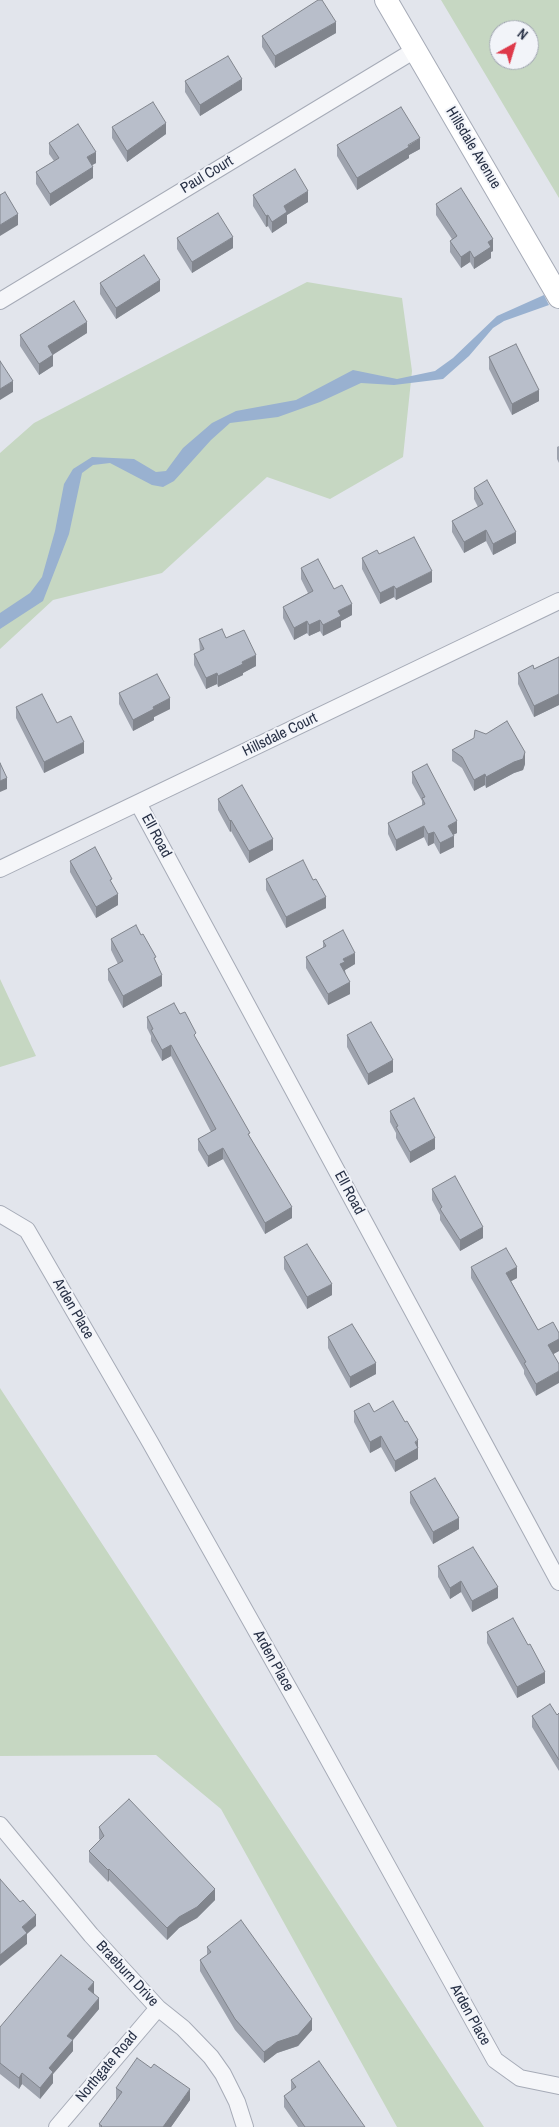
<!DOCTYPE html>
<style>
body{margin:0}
#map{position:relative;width:559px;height:2127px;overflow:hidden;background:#e2e5ec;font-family:"Archivo Narrow",sans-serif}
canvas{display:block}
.north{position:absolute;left:489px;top:20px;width:50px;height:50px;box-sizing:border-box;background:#f2f4f9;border:1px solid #a1a6b1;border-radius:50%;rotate:39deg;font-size:14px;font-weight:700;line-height:20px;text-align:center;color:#283146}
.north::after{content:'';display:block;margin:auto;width:18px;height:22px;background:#de394a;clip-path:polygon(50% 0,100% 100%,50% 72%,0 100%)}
</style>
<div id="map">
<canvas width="559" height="2127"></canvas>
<div class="north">N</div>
</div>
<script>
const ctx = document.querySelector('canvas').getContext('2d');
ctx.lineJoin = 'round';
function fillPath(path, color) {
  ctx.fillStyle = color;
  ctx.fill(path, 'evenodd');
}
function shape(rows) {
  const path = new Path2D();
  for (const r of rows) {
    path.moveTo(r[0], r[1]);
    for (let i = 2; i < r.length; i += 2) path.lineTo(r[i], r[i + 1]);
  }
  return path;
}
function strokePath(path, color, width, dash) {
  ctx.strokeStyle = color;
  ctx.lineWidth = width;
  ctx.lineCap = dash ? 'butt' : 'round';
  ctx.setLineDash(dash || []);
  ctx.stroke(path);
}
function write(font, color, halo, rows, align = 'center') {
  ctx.font = font + ' "Archivo Narrow",sans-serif';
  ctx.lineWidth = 4;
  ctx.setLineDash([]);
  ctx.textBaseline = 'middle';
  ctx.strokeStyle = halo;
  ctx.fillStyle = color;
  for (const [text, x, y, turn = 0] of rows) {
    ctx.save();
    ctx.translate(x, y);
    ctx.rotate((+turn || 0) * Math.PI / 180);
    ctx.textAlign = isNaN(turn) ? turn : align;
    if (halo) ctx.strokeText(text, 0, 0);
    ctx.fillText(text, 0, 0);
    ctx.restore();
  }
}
fillPath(shape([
 [441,0,559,0,559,198],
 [499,30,529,30,529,60,499,60],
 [307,282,402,298,412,371,403,457,330,499,267,477,162,573,53,600,0,649,0,453,34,423],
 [0,979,36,1056,0,1067],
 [0,1388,484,2127,397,2127,221,1809,156,1755,0,1756]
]), '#c6d7c2');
fillPath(shape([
 [544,295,549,305,504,321,493,328,469,356,443,379,394,385,361,383,320,402,278,417,230,423,211,440,174,481,163,487,152,485,110,463,93,465,82,473,69,534,43,601,0,629,0,613,30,593,42,577,55,531,64,484,73,469,92,457,134,459,156,472,166,471,183,448,212,423,236,411,296,400,353,370,397,379,435,371,453,358,497,316]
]), '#99b1d0');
const street = shape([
 [0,301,415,50],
 [138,803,559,1582],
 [0,869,559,601],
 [0,1214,27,1230,150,1442,306,1719,495,2060,520,2078,559,2086],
 [0,1825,91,1935,158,2008,183,2028,211,2057,223,2074,237,2102,245,2127],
 [57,2127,158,2008]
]);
const secondary = shape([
 [386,0,559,297]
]);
strokePath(street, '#a6abb7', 18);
strokePath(secondary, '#a6abb7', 24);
strokePath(street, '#f5f6f9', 16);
strokePath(secondary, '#fff', 22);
fillPath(shape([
 [336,33,275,68,262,47,262,36],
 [185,81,242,90,200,116,185,92],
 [112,127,166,134,127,162,112,138],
 [49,143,96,163,92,165,93,178,50,206,36,184,36,172,54,161,49,154],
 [337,145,420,149,409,155,409,158,357,190,337,156],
 [253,195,308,202,287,215,287,223,272,233,268,226,266,227,253,206],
 [436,204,493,251,491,252,491,258,474,269,470,262,461,268,450,252,450,241,452,239,436,215],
 [177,238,233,248,192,273,177,249],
 [100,283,160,291,116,319,100,294],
 [87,333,53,354,53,366,39,375,20,346,20,335],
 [489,357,539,401,512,415,489,369],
 [559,446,559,463,557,459,557,447],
 [474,488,516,543,493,555,486,541,464,553,452,532,452,521,478,507,474,499],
 [379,554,432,582,396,600,394,597,380,604,362,569,362,558],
 [301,568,334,589,352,615,341,621,341,627,323,636,320,631,309,636,307,633,294,640,283,618,283,607,308,593,301,579],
 [226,638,256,666,243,673,243,675,218,687,217,684,206,689,194,665,194,654,200,651,199,639],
 [559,657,559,705,534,717,518,684,518,673,534,669],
 [119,693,170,709,154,717,154,720,133,731,119,704],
 [16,707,57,723,84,753,44,773,16,718],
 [452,750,525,764,523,770,514,773,486,788,485,785,474,791,462,768,452,761],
 [412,772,457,833,453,835,454,847,440,854,434,843,428,846,424,837,396,851,388,834,388,823,422,806,422,801,412,783],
 [218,799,273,850,249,863,231,831,230,832,218,810],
 [70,861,112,884,118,905,96,918,70,872],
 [266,879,313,880,326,908,286,928,266,890],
 [111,939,156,963,162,986,123,1008,108,980,108,969,118,964,111,950],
 [323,941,355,964,345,970,350,994,328,1005,306,968,306,957,323,948],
 [180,1014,196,1039,250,1137,292,1218,265,1234,223,1159,208,1167,198,1150,198,1139,211,1132,171,1056,162,1061,151,1041,151,1036,147,1028,147,1017],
 [347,1035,393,1072,368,1085,347,1047],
 [390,1111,435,1149,410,1163,396,1138,396,1133,390,1122],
 [432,1189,483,1238,460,1251,440,1220,440,1215,432,1200],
 [284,1257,332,1295,307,1309,284,1269],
 [471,1267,517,1278,511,1281,538,1330,559,1333,559,1351,553,1354,536,1396,524,1374,524,1370,471,1278],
 [328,1337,376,1374,350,1388,328,1348],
 [354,1411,374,1412,418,1447,418,1459,395,1472,381,1447,370,1453,354,1422],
 [410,1492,459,1529,433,1544,410,1503],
 [438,1566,498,1598,472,1612,461,1592,450,1599,438,1577],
 [487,1632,545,1683,517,1698,487,1643],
 [559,1713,559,1771,532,1727,532,1716,557,1715],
 [99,1827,215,1900,197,1918,179,1928,167,1940,109,1880,108,1882,89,1862,89,1851,100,1840,99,1839],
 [207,1947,312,2030,298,2046,277,2053,264,2063,235,2030,200,1971,200,1960,207,1955],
 [94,1993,99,2009,73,2040,73,2051,53,2074,53,2083,40,2099,22,2084,19,2089,0,2074,0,2027],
 [151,2068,190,2100,171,2127,99,2127,99,2124,117,2100,116,2099,116,2088],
 [291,2080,365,2127,298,2127,284,2107,284,2096,291,2091]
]), '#9ea3ae');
fillPath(shape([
 [336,22,336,33,275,68,275,56],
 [242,79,242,90,200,116,200,105],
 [166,123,166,134,127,162,127,151],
 [420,138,420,149,409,155,409,158,357,190,357,178],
 [96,152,96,163,87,168,87,157],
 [93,167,93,178,50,206,50,194],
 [308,191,308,202,287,215,287,223,272,233,272,222,284,206],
 [18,214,18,225,0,236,0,225],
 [268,215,268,226,266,227,266,216],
 [233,237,233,248,192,273,192,262],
 [493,239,493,251,491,252,491,258,474,269,474,258,488,242],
 [470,251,470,262,461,268,461,257],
 [160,280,160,291,116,319,116,308],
 [87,322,87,333,48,358,48,346],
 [53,355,53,366,39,375,39,364],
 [13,381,13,392,0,400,0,389],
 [539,390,539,401,512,415,512,404],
 [486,530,486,541,464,553,464,542],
 [516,532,516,543,493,555,493,544],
 [432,571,432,582,396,600,396,589],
 [394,586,394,597,380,604,380,593],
 [352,604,352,615,341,621,341,627,323,636,323,625,338,611],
 [320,620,320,631,309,636,309,625],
 [307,621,307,633,294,640,294,628],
 [256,655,256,666,243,673,243,675,218,687,218,676,242,662],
 [217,673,217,684,206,689,206,678],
 [559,694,559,705,534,717,534,706],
 [170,698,170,709,154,717,154,720,133,731,133,720,153,707],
 [84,742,84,753,44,773,44,762],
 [525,752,525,764,523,770,514,773,486,788,486,777],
 [485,774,485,785,474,791,474,780],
 [7,778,7,789,0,792,0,781],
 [231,820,231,831,230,832,230,821],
 [457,821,457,833,448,837,448,826],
 [424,826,424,837,396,851,396,840],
 [434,832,434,843,428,846,428,834],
 [454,836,454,847,440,854,440,843],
 [273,839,273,850,249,863,249,851],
 [118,894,118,905,96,918,96,907],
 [326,897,326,908,286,928,286,917],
 [355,953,355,964,345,970,345,973,340,964,343,959],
 [162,975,162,986,123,1008,123,996],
 [350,982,350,994,328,1005,328,994],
 [171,1045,171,1056,162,1061,162,1050],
 [393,1060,393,1072,368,1085,368,1074],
 [435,1138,435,1149,410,1163,410,1152],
 [223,1148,223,1159,208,1167,208,1156],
 [292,1207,292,1218,265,1234,265,1223],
 [483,1227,483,1238,460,1251,460,1240],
 [517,1267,517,1278,506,1284,506,1273],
 [332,1284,332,1295,307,1309,307,1297],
 [559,1339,559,1351,548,1357,548,1345],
 [376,1363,376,1374,350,1388,350,1377],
 [559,1371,559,1383,536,1396,536,1384],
 [381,1436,381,1447,370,1453,370,1442],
 [418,1440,418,1459,395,1472,395,1461],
 [459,1518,459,1529,433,1544,433,1532],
 [461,1581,461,1592,450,1599,450,1588],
 [498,1587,498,1598,472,1612,472,1601],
 [545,1672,545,1683,517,1698,517,1687],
 [109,1869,109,1880,108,1882,108,1870],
 [215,1889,215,1900,197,1918,179,1928,167,1940,167,1928,179,1917],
 [36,1915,36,1926,27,1934,27,1944,0,1966,0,1955,22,1927],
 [94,1982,94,1993,88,2000,88,1989],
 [99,1998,99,2009,72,2041,73,2040,73,2051,53,2074,53,2083,40,2099,40,2088,49,2068,67,2036],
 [312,2019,312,2030,298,2046,277,2053,264,2063,264,2052,277,2042],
 [22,2073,22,2084,19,2089,19,2078],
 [190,2089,190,2100,171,2127,163,2127]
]), '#81858d');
const building = shape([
 [318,0,322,0,336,22,275,56,262,36,318,0],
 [228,56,242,79,200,105,185,81,228,56],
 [153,102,166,123,127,151,112,127,153,102],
 [401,107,420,138,408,145,409,147,357,178,337,145,401,107],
 [78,124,96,152,87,157,93,167,50,194,36,172,59,158,49,143,78,124],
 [295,169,308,191,284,206,287,212,272,222,268,215,266,216,253,195,295,169],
 [461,188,493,239,488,242,491,247,474,258,470,251,461,257,450,241,457,236,436,204,461,188],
 [5,192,18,214,0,225,0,195,5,192],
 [218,213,233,237,192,262,177,238,218,213],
 [144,255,160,280,116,308,100,283,144,255],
 [74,301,87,322,48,346,53,355,39,364,20,335,74,301],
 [516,344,539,390,512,404,489,357,516,344],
 [0,361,13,381,0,389,0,361],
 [487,480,516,532,493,544,486,530,464,542,452,521,483,504,474,488,487,480],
 [414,537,432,571,396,589,394,586,380,593,362,558,377,550,379,554,414,537],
 [318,559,334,589,342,585,352,604,338,611,341,616,323,625,320,620,309,625,307,621,294,628,283,607,313,591,301,568,318,559],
 [222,629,226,638,244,630,256,655,242,662,243,664,218,676,217,673,206,678,194,654,204,649,199,639,222,629],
 [559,657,559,694,534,706,518,673,533,665,534,669,559,657],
 [157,674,170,698,153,707,154,709,133,720,119,693,157,674],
 [42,694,57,723,71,716,84,742,44,762,16,707,42,694],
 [507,721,525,752,523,759,514,762,486,777,485,774,474,780,462,757,452,750,474,738,475,730,486,734,507,721],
 [0,763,7,778,0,781,0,763],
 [427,764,457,821,448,826,454,836,440,843,434,832,428,834,424,826,396,840,388,823,425,804,422,798,425,797,412,772,427,764],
 [242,785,273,839,249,851,231,820,230,821,218,799,242,785],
 [95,847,112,879,110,880,118,894,96,907,70,861,95,847],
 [303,860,313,880,316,879,326,897,286,917,266,879,303,860],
 [136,925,141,935,143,934,156,957,154,958,162,975,123,996,108,969,123,961,111,939,136,925],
 [343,930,355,953,343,959,345,962,340,964,350,982,328,994,306,957,326,946,323,941,343,930],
 [174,1003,180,1014,185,1012,196,1033,194,1035,250,1133,248,1134,292,1207,265,1223,223,1148,208,1156,198,1139,216,1129,171,1045,162,1050,151,1030,153,1029,147,1017,174,1003],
 [371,1022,393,1060,368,1074,347,1035,371,1022],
 [414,1098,435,1138,410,1152,396,1127,398,1126,390,1111,414,1098],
 [455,1176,483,1227,460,1240,440,1209,442,1207,432,1189,455,1176],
 [307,1244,332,1284,307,1297,284,1257,307,1244],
 [506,1248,517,1267,506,1273,538,1330,553,1322,559,1333,559,1339,548,1345,559,1364,559,1371,536,1384,524,1363,526,1362,471,1267,506,1248],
 [352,1324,376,1363,350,1377,328,1337,352,1324],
 [393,1401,405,1422,407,1421,418,1440,415,1442,418,1448,395,1461,381,1436,370,1442,354,1411,369,1403,374,1412,393,1401],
 [435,1478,459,1518,433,1532,410,1492,435,1478],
 [473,1547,498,1587,472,1601,461,1581,450,1588,438,1566,473,1547],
 [513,1618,528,1645,530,1644,545,1672,517,1687,487,1632,513,1618],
 [550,1704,557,1715,559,1713,559,1760,532,1716,550,1704],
 [129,1799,215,1889,197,1907,179,1917,167,1928,109,1869,108,1870,89,1851,104,1836,99,1827,129,1799],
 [0,1879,20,1902,23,1900,36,1915,22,1927,27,1933,0,1955,0,1879],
 [241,1920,312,2019,298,2035,277,2042,264,2052,235,2019,200,1960,211,1952,207,1947,241,1920],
 [61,1955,94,1982,88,1989,99,1998,67,2036,73,2040,49,2068,53,2072,40,2088,22,2073,19,2078,0,2063,0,2027,61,1955],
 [137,2058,151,2068,154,2064,190,2089,163,2127,101,2127,102,2126,99,2124,122,2092,116,2088,137,2058],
 [319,2061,365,2127,305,2127,284,2096,296,2087,291,2080,319,2061]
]);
fillPath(building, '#b8beca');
strokePath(building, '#81858d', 1);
write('15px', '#283146', '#f2f4f9', [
 ["Hillsdale Avenue",473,148,59],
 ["Paul Court",207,175,-31],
 ["Hillsdale Court",280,735,-26],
 ["Ell Road",156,836,62],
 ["Ell Road",349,1193,62],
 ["Arden Place",73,1309,60],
 ["Arden Place",273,1661,61],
 ["Braeburn Drive",127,1974,47],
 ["Arden Place",470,2015,61],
 ["Northgate Road",107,2067,-50]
]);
</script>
